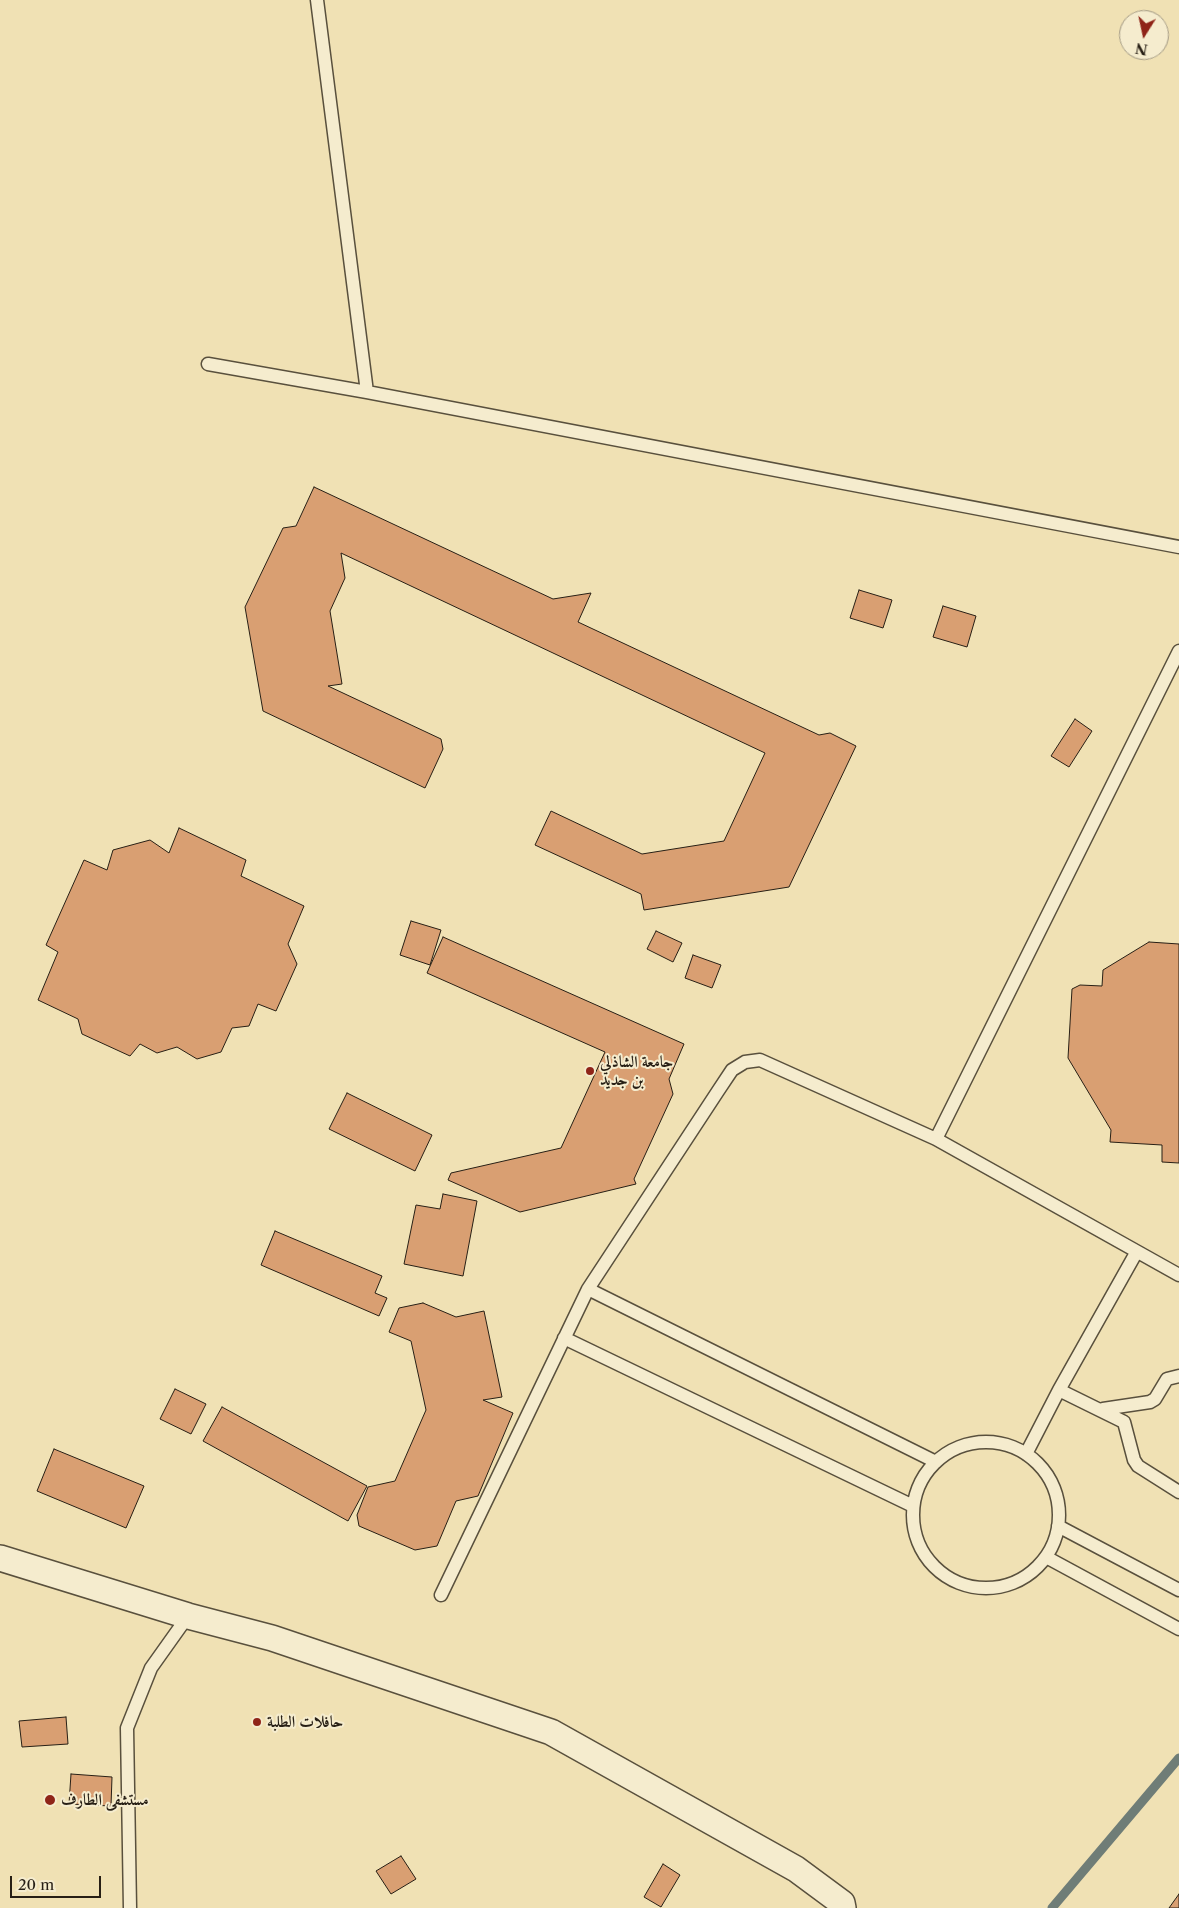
<!DOCTYPE html>
<meta charset="utf-8">
<style>
body{margin:0}
#map{position:relative;width:1179px;height:1908px;overflow:hidden;background:#f0e1b4;font-family:"Libre Caslon Text",serif}
canvas{display:block}
.north{position:absolute;left:1119px;top:10px;width:50px;height:50px;box-sizing:border-box;background:#f5ecce;border:1px solid #a39a84;border-radius:50%;rotate:190deg;font-size:14px;font-weight:700;line-height:20px;text-align:center;color:#271f15}
.north::after{content:'';display:block;margin:auto;width:18px;height:22px;background:#8f2418;clip-path:polygon(50% 0,100% 100%,50% 72%,0 100%)}
.scale{position:absolute;left:10px;top:1876px;width:91px;height:22px;box-sizing:border-box;border:2px solid #271f15;border-top:0;padding-left:6px;font-size:15px;line-height:18px;white-space:nowrap;color:#271f15;-webkit-text-stroke:4px #f5ecce;paint-order:stroke}
</style>
<div id="map">
<canvas width="1179" height="1908"></canvas>
<div class="north">N</div>
<div class="scale">20 m</div>
</div>
<script>
const ctx = document.querySelector('canvas').getContext('2d');
ctx.lineJoin = 'round';
function shape(rows) {
  const path = new Path2D();
  for (const r of rows) {
    if (r.length === 3) {
      path.moveTo(r[0] + r[2], r[1]);
      path.arc(r[0], r[1], r[2], 0, 2 * Math.PI);
      continue;
    }
    path.moveTo(r[0], r[1]);
    for (let i = 2; i < r.length; i += 2) path.lineTo(r[i], r[i + 1]);
  }
  return path;
}
function strokePath(path, color, width, dash) {
  ctx.strokeStyle = color;
  ctx.lineWidth = width;
  ctx.lineCap = dash ? 'butt' : 'round';
  ctx.setLineDash(dash || []);
  ctx.stroke(path);
}
function fillPath(path, color) {
  ctx.fillStyle = color;
  ctx.fill(path, 'evenodd');
}
function write(font, color, halo, rows, align = 'center') {
  ctx.font = font + ' "Libre Caslon Text",Amiri,serif';
  ctx.lineWidth = 4;
  ctx.setLineDash([]);
  ctx.textBaseline = 'middle';
  ctx.strokeStyle = halo;
  ctx.fillStyle = color;
  for (const [text, x, y, turn = 0] of rows) {
    ctx.save();
    ctx.translate(x, y);
    ctx.rotate((+turn || 0) * Math.PI / 180);
    ctx.textAlign = isNaN(turn) ? turn : align;
    if (halo) ctx.strokeText(text, 0, 0);
    ctx.fillText(text, 0, 0);
    ctx.restore();
  }
}
strokePath(shape([
 [1052,1908,1179,1758]
]), '#6f7d77', 9);
const building = shape([
 [314,487,553,599,591,593,578,622,819,735,830,733,856,746,789,887,644,910,641,894,535,845,551,811,642,854,724,841,765,753,341,553,345,578,330,611,342,684,328,686,441,739,443,749,425,788,263,711,245,607,283,528,296,526,314,487],
 [859,590,892,600,883,628,850,618,859,590],
 [943,606,976,616,967,647,933,637,943,606],
 [1075,719,1092,731,1069,767,1051,756,1075,719],
 [179,828,246,860,241,876,304,906,288,944,297,964,276,1011,258,1004,249,1026,232,1028,221,1052,197,1059,177,1047,157,1053,140,1044,130,1056,82,1034,78,1019,38,1000,58,952,46,945,84,860,107,870,113,850,150,840,169,853,179,828],
 [411,921,441,930,430,965,400,955,411,921],
 [656,931,682,943,673,962,647,949,656,931],
 [443,937,684,1044,669,1079,673,1094,634,1179,636,1184,520,1212,448,1180,451,1173,561,1148,605,1052,427,973,443,937],
 [1149,942,1179,944,1179,1163,1162,1162,1162,1145,1110,1142,1111,1130,1068,1058,1072,989,1080,985,1102,986,1103,970,1149,942],
 [693,955,721,965,712,988,685,978,693,955],
 [347,1093,432,1135,415,1171,329,1129,347,1093],
 [443,1194,477,1201,463,1276,404,1264,416,1205,440,1209,443,1194],
 [275,1231,382,1276,375,1293,387,1298,379,1316,261,1265,275,1231],
 [423,1303,456,1317,484,1311,502,1397,483,1400,513,1413,478,1496,456,1501,437,1546,415,1550,359,1526,357,1515,368,1487,395,1481,426,1410,411,1341,389,1332,399,1308,423,1303],
 [175,1389,206,1404,191,1434,160,1419,175,1389],
 [222,1407,367,1486,348,1521,203,1441,222,1407],
 [54,1449,144,1486,126,1528,37,1491,54,1449],
 [66,1717,68,1744,22,1747,19,1721,66,1717],
 [71,1774,112,1777,111,1806,69,1804,71,1774],
 [401,1856,416,1879,391,1894,376,1871,401,1856],
 [663,1864,680,1875,661,1907,644,1897,663,1864],
 [1179,1894,1179,1908,1169,1908,1179,1894]
]);
fillPath(building, '#d99f72');
strokePath(building, '#271f15', 1);
const lane = shape([
 [317,0,367,392],
 [208,364,367,392,1179,547],
 [936,1139,1179,651],
 [588,1289,936,1462],
 [564,1338,913,1506],
 [1059,1390,1124,1422,1134,1460,1138,1466,1179,1492],
 [1103,1409,1150,1402,1155,1399,1167,1379,1179,1376],
 [986,1515,73],
 [1026,1454,1059,1390,1136,1253],
 [1058,1526,1179,1590],
 [1046,1557,1179,1629],
 [441,1595,588,1289,718,1091,732,1070,745,1062,760,1060,936,1139,1179,1275],
 [130,1908,127,1728,151,1668,188,1616]
]);
const street = shape([
 [0,1558,188,1616,272,1638,551,1732,796,1869,842,1903,843,1908]
]);
strokePath(lane, '#59503d', 15);
strokePath(street, '#59503d', 28);
strokePath(lane, '#f5ecce', 12);
strokePath(street, '#f5ecce', 25);
for (const [x, y, r, color] of [
 [590,1071,5,"#8f2418"],
 [257,1722,5,"#8f2418"],
 [50,1800,6,"#8f2418"]
]) {
  const dot = new Path2D();
  dot.arc(x, y, r, 0, 2 * Math.PI);
  ctx.fillStyle = color;
  ctx.fill(dot);
  strokePath(dot, '#f5ecce', 2);
}
write('bold 16px', '#271f15', '#f5ecce', [
 ["جامعة الشاذلي",600,1062],
 ["بن جديد",600,1080],
 ["حافلات الطلبة",267,1722],
 ["مستشفى الطارف",61,1800]
], 'left');
</script>
